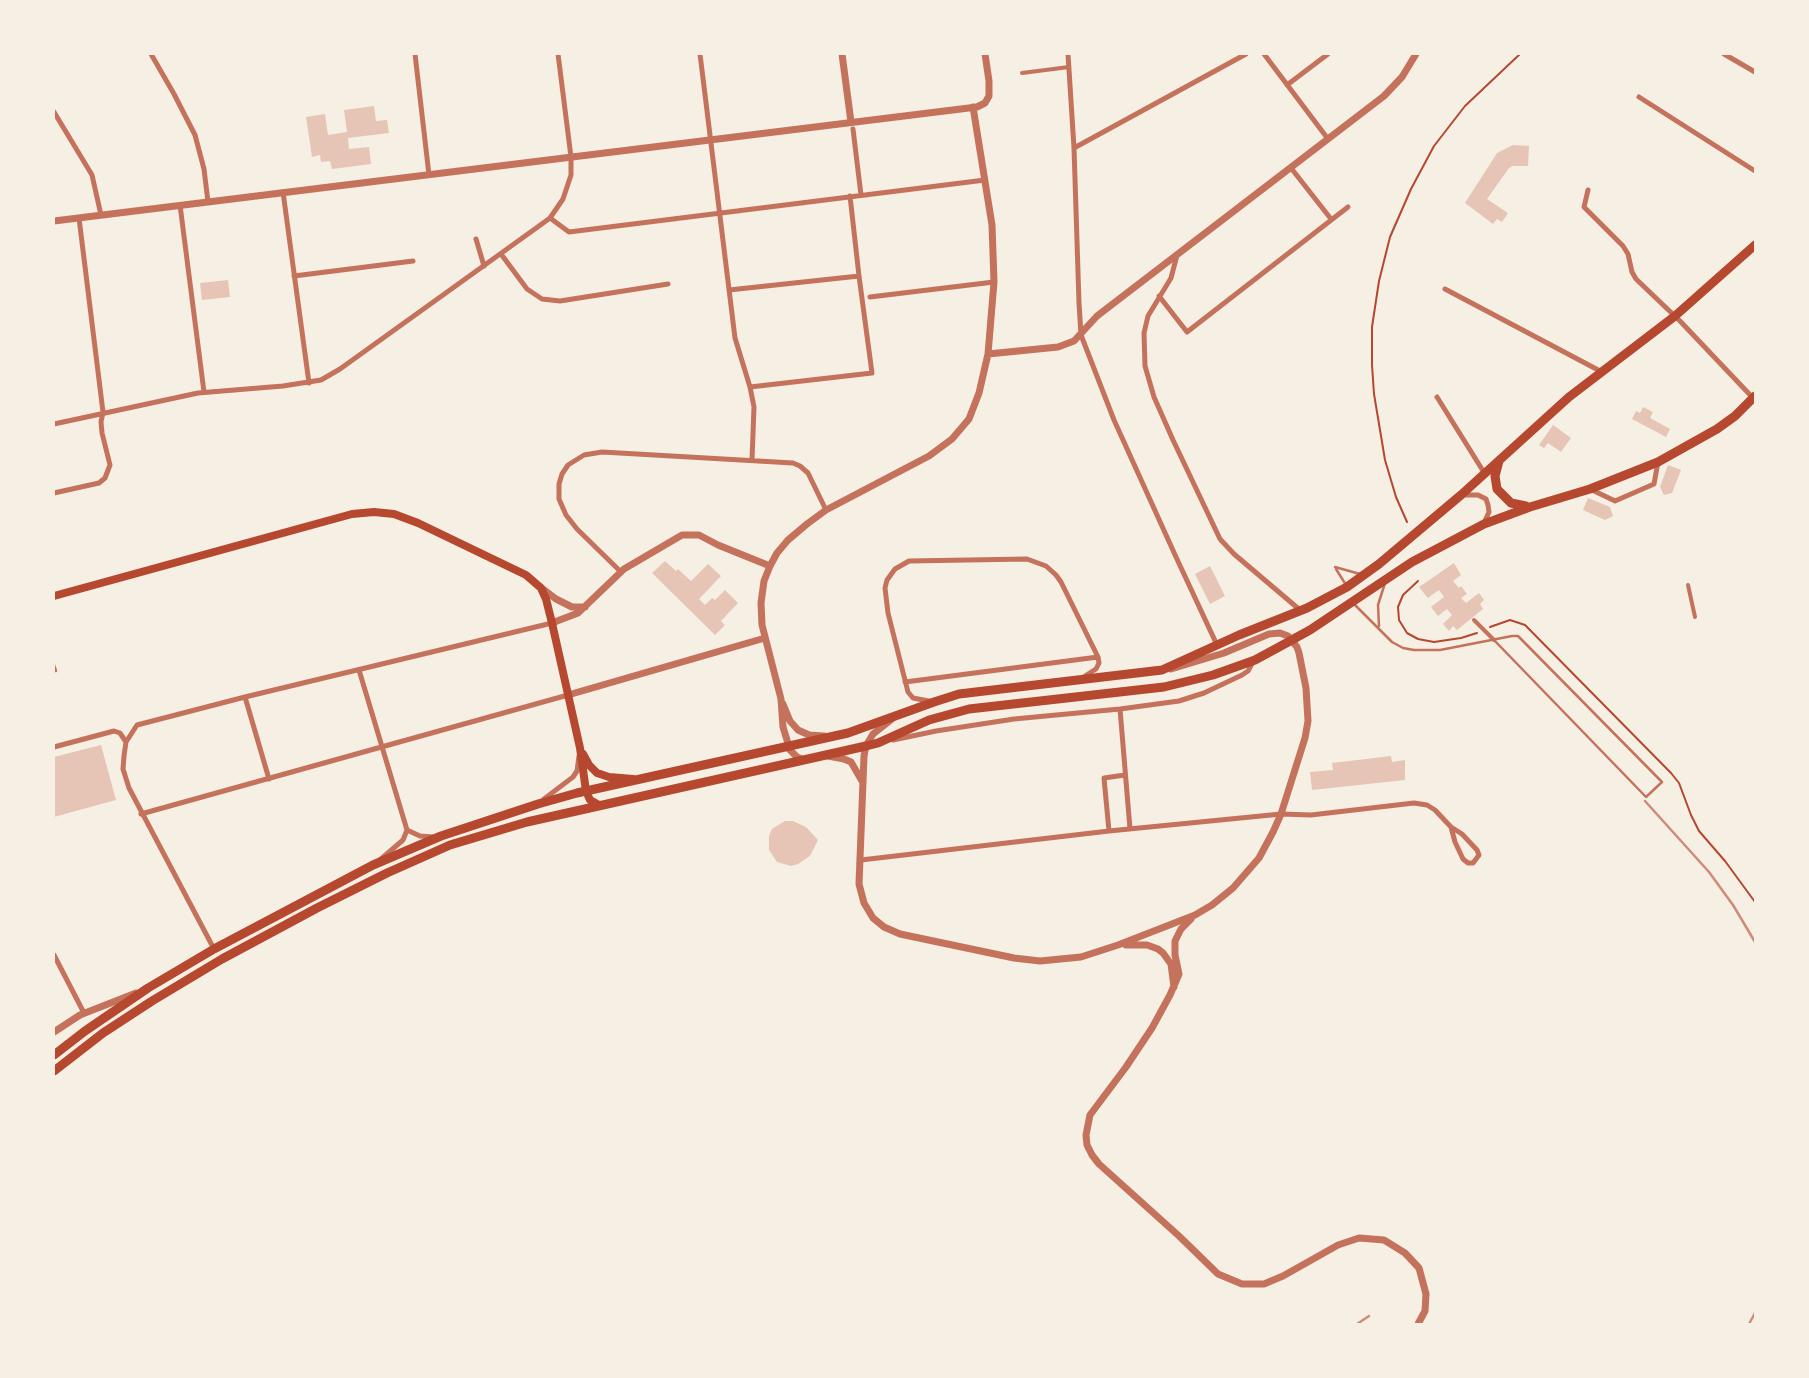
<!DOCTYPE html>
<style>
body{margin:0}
#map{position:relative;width:1809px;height:1378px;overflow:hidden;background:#f6efe4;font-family:Jost,sans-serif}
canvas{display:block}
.frame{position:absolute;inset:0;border:55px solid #f6efe4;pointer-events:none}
</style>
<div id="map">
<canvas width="1809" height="1378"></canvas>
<div class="frame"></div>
</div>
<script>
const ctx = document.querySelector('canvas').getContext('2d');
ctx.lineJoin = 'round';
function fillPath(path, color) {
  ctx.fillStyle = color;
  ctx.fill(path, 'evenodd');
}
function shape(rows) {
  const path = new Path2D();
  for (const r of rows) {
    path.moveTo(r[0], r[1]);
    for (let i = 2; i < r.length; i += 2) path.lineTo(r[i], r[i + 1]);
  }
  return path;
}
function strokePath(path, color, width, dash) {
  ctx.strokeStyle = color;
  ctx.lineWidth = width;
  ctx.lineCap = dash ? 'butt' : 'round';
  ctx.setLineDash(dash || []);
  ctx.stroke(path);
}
fillPath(shape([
 [374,106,376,121,387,120,389,133,348,138,349,149,369,147,371,164,332,169,330,161,321,162,320,155,312,157,306,117,325,114,328,135,347,132,344,110],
 [1513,145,1529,146,1528,166,1513,166,1509,168,1487,199,1508,213,1502,222,1497,219,1493,224,1465,203,1497,153],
 [228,280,230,297,202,300,200,283],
 [1643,407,1653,412,1650,418,1670,429,1666,437,1632,419,1636,411,1640,413],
 [1553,425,1571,438,1561,452,1548,443,1544,448,1539,445],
 [1668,465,1681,470,1672,493,1664,495,1660,487],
 [1588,498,1610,507,1613,516,1605,520,1583,510],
 [665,561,676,571,678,569,691,581,708,564,721,576,699,599,705,605,712,598,715,600,725,590,738,603,721,621,725,625,715,635,652,573],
 [1454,563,1461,575,1453,581,1459,588,1461,586,1467,594,1461,598,1466,603,1479,593,1484,600,1480,604,1483,609,1457,630,1453,626,1449,631,1443,624,1452,615,1447,609,1438,616,1431,607,1444,597,1439,590,1428,598,1419,587],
 [1210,566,1225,596,1210,604,1195,574],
 [101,745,116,800,54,817,54,757],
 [1391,756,1392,762,1405,760,1405,780,1312,790,1310,772,1333,770,1332,763],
 [785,821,793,821,806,827,818,840,810,856,798,864,791,866,777,862,769,850,769,836,772,829]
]), '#e6c5b7');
strokePath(shape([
 [1407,522,1396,497,1385,460,1374,394,1372,365,1372,327,1379,281,1390,237,1411,189,1434,146,1465,106,1520,54],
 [1418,581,1403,595,1398,607,1399,620,1407,633,1418,639,1434,642,1461,638,1477,633],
 [1490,627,1510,620,1525,625,1671,773,1679,783,1691,815,1699,831,1725,861,1755,902]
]), '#b5482f', 2);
strokePath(shape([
 [1335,567,1360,574],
 [1336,569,1346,585],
 [1354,604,1392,642,1403,648,1414,650,1440,650,1512,636,1518,636,1662,782,1646,797,1494,640],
 [1379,626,1378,605,1385,583],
 [54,665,56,671]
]), '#c5725c', 2.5);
strokePath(shape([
 [1022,73,1069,67],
 [1688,585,1695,617],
 [1474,620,1494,640]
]), '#c5725c', 4);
strokePath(shape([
 [151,54,174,94,195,135,204,169,208,202],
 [415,54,429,175],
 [700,54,735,338,750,387,754,407,752,460],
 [1068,54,1074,148,1079,303,1081,335,1114,420,1176,557,1217,645],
 [1264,54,1328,139],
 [1724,54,1755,72],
 [1287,85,1328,54],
 [1639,97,1755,171],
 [54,112,92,175,101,215],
 [853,129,861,195],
 [1074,148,1246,54],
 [1291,168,1331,219],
 [1588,190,1584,207,1623,246,1628,254,1632,272,1636,279,1680,321,1753,398],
 [283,192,309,383],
 [180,205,204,392],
 [550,218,569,232,985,180],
 [476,239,484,266],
 [501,254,527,289,542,299,560,301,668,284],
 [1177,255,1171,278,1148,316,1144,333,1145,366,1154,397,1173,440,1220,539,1234,554,1300,610],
 [294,276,413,261],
 [1445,289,1602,372],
 [729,290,859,276],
 [1159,296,1187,332,1348,207],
 [870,297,994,282],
 [750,387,872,373,859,276,850,196],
 [1437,397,1485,474],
 [54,424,198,393,283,386,321,380,340,369,539,226,550,218,563,199,571,175,571,157,558,54],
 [1590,489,1615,501,1654,484,1658,462],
 [54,493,99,483,105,478,110,465,102,433,101,422,103,412,79,218],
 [1464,495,1478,495,1486,499,1488,505,1489,512,1484,523],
 [621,572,577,529,566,515,559,499,559,484,562,474,568,465,584,455,602,452,793,463,800,466,808,473,826,510],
 [359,670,407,830,403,840,381,859],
 [905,682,1098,657],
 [245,697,269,779],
 [934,702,913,698,908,692,888,613,885,588,887,580,895,569,909,561,1027,559,1046,566,1056,575,1061,582,1098,657,1099,663,1096,669,1085,676],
 [1120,709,1130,829],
 [893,740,936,731,1014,719,1120,709,1179,701,1204,693,1242,675,1248,671,1254,660],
 [54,747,114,731,120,733,126,742],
 [544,799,573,777,577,771,579,756],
 [141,814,568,695],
 [407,830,420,836,433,837],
 [1109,831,1104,778,1125,775],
 [861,860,1109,831,1281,814,1311,815,1414,803,1427,805,1435,810,1451,827,1462,834,1477,850,1479,855,1473,863,1468,863,1463,859,1455,842,1451,827],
 [214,949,129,788,123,769,124,756,126,742,137,725,245,697,552,623],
 [54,955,84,1013]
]), '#c5725c', 5);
strokePath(shape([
 [842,54,851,122],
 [54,221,977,107,985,103,989,96,989,81,985,54],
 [988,354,1058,347,1074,341,1097,316,1384,96,1402,77,1416,54],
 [539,586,556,599,572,607,585,607],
 [552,623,578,613,624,569,682,535,699,535,718,545,770,566],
 [568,695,765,638],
 [783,704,790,721,798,730,809,735,824,736],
 [892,719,873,734,866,746,864,756,859,884,864,903,873,918,884,927,900,934,1014,958,1040,961,1081,957,1118,945,1195,915,1212,905,1233,888,1259,858,1273,832,1281,814,1305,738,1308,721,1306,688,1299,653,1297,647,1288,636,1280,633,1269,634,1224,653,1171,669],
 [828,756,844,759,851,762,862,781],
 [804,760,797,757,790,750,783,727,781,699,762,625,761,603,764,581,770,566,777,553,788,540,807,524,826,510,929,456,952,439,969,419,979,393,988,354,994,282,992,225,973,107],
 [1191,919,1181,929,1175,941,1175,955,1179,974,1170,995,1152,1028,1126,1067,1090,1115,1086,1135,1087,1145,1092,1155,1099,1164,1179,1236,1218,1274,1242,1284,1264,1284,1283,1276,1338,1245,1359,1238,1384,1240,1405,1253,1419,1268,1426,1294,1425,1311,1418,1324],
 [1126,945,1147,945,1158,949,1163,953,1171,964,1174,987],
 [54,1032,80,1015,136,993]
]), '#c5725c', 7);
strokePath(shape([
 [54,596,352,514,374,512,394,514,418,523,526,575,541,588,546,599,552,623,580,748,586,791,590,800,599,805],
 [583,754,589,765,597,773,609,777,633,779]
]), '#b5482f', 8);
strokePath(shape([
 [1499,461,1495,476,1497,489,1511,503,1526,506],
 [54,1055,85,1031,148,988,214,949,373,865,441,836,538,804,577,793,848,733,934,702,959,694,1162,670,1239,635,1307,608,1347,587,1379,564,1461,495,1569,397,1675,316,1755,245],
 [54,1071,103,1033,152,1001,222,959,317,908,387,873,450,845,527,822,866,746,878,743,929,720,969,709,1164,687,1213,675,1255,660,1279,647,1310,630,1412,562,1484,524,1530,507,1590,489,1658,462,1717,429,1735,416,1755,396]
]), '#b5482f', 9);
strokePath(shape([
 [1645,801,1709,872,1733,905,1755,942],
 [1357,1324,1369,1316],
 [1749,1324,1755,1313]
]), '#cf8b77', 2.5);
</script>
